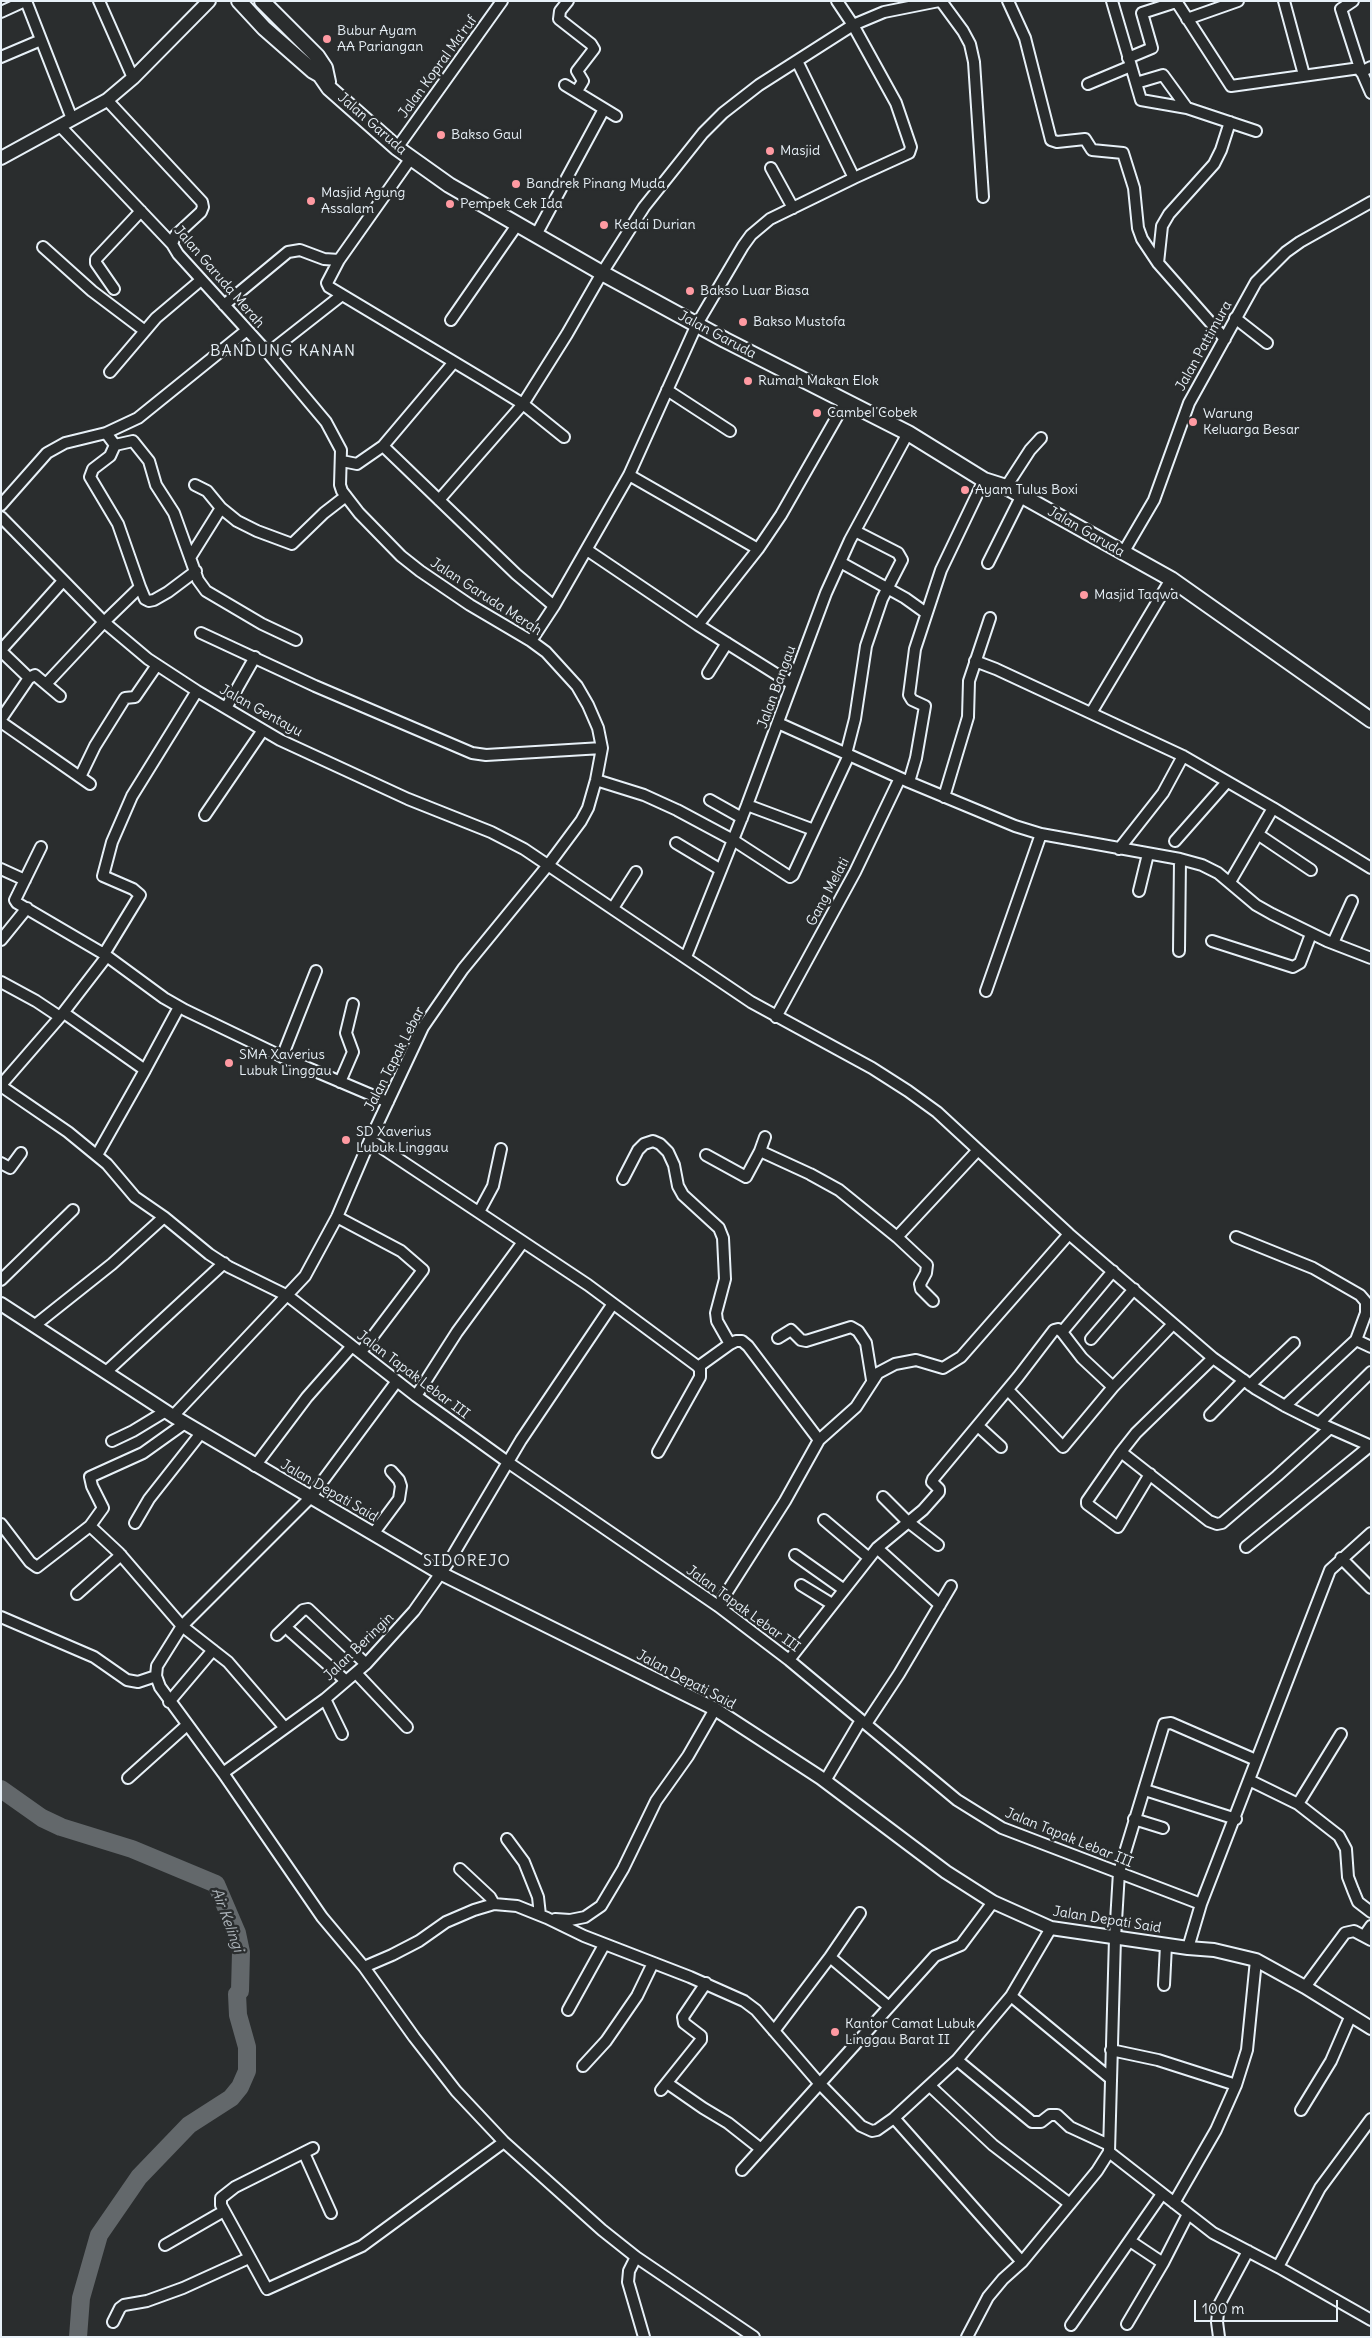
<!DOCTYPE html>
<style>
body{margin:0}
#map{position:relative;width:1372px;height:2338px;overflow:hidden;background:#2a2d2e;font-family:Delius,sans-serif}
canvas{display:block}
.frame{position:absolute;inset:0;border:2px solid #e8f1f8;pointer-events:none}
.scale{position:absolute;left:1194px;top:2300px;width:144px;height:22px;box-sizing:border-box;border:2px solid #e8f1f8;border-top:0;padding-left:6px;font-size:15px;line-height:18px;white-space:nowrap;color:#e8f1f8;-webkit-text-stroke:4px #2a2d2e;paint-order:stroke}
</style>
<div id="map">
<canvas width="1372" height="2338"></canvas>
<div class="frame"></div>
<div class="scale">100 m</div>
</div>
<script>
const ctx = document.querySelector('canvas').getContext('2d');
ctx.lineJoin = 'round';
function shape(rows) {
  const path = new Path2D();
  for (const r of rows) {
    path.moveTo(r[0], r[1]);
    for (let i = 2; i < r.length; i += 2) path.lineTo(r[i], r[i + 1]);
  }
  return path;
}
function strokePath(path, color, width, dash) {
  ctx.strokeStyle = color;
  ctx.lineWidth = width;
  ctx.lineCap = dash ? 'butt' : 'round';
  ctx.setLineDash(dash || []);
  ctx.stroke(path);
}
function write(font, color, halo, rows, align = 'center') {
  ctx.font = font + ' Delius,sans-serif';
  ctx.lineWidth = 5;
  ctx.setLineDash([]);
  ctx.textBaseline = 'middle';
  ctx.strokeStyle = halo;
  ctx.fillStyle = color;
  for (const [text, x, y, turn = 0] of rows) {
    ctx.save();
    ctx.translate(x, y);
    ctx.rotate((+turn || 0) * Math.PI / 180);
    ctx.textAlign = isNaN(turn) ? turn : align;
    if (halo) ctx.strokeText(text, 0, 0);
    ctx.fillText(text, 0, 0);
    ctx.restore();
  }
}
strokePath(shape([
 [1,1789,42,1818,61,1827,132,1849,216,1884,237,1933,241,1952,240,1991,237,1994,238,2015,247,2047,247,2071,240,2087,231,2098,189,2125,139,2177,99,2235,81,2298,78,2337]
]), '#63686b', 18);
const minor = shape([
 [26,1,72,119],
 [99,1,133,78],
 [568,1,560,11,559,19,591,44,594,49,577,71,583,81,577,91],
 [837,1,853,25,896,103,911,147,909,153,854,178],
 [941,1,963,31,970,44,974,62,983,197],
 [1008,1,1025,38,1051,140,1057,142,1085,139,1092,150,1123,153,1134,188,1138,228,1142,239,1158,263,1225,339],
 [1112,1,1141,100,1187,108],
 [1176,1,1231,86,1360,68],
 [1284,1,1304,75],
 [1353,1,1341,9,1360,68,1371,93],
 [1,12,25,1],
 [1187,19,1238,1],
 [1,57,41,40],
 [1128,58,1152,48,1142,13,1176,2],
 [1361,72,1371,67],
 [1136,83,1163,75,1187,108,1256,131],
 [1088,84,1131,66],
 [565,85,616,116],
 [107,100,202,202,203,207,201,212,175,236,172,244],
 [60,126,172,244,178,254,268,353,326,422,341,450,340,485,342,491,359,513,401,556,420,571,470,605,531,641,546,652,577,686,588,705,598,728,602,748,596,780,588,808,581,821,549,864,463,969,423,1027,370,1140,337,1217,305,1276,173,1416],
 [397,148,502,1],
 [771,168,793,208],
 [536,235,604,109],
 [43,247,92,291,145,331],
 [339,260,327,283,329,287,484,380,523,404,564,437],
 [1158,263,1162,226,1169,214,1214,164,1221,150,1230,122],
 [114,289,96,263,96,259,141,211],
 [224,305,288,252,300,250,324,259,339,260,411,158],
 [1235,318,1267,343],
 [451,320,517,225],
 [268,353,342,295],
 [110,372,156,318,201,280],
 [667,390,730,431],
 [106,433,115,445,133,441,149,461,156,485,174,513,198,580,206,591,262,624,296,640],
 [383,446,516,574,554,606],
 [342,461,357,464,383,446,454,362],
 [629,475,758,549],
 [195,485,207,491,221,508,237,521,257,531,292,544,324,513,346,496],
 [1006,487,1030,450,1041,438],
 [439,500,523,404,567,334,602,273,644,207,703,133,723,113,759,85,853,25,884,12,939,1],
 [1,505,47,453,65,443,106,433,138,418,247,330],
 [1,517,104,622,148,659,197,691,280,740,408,799,491,832,524,849,751,1002,872,1068,908,1091,937,1112,1069,1234,1213,1358,1256,1389,1285,1406,1319,1423,1371,1446],
 [587,550,698,625,792,684],
 [1123,553,1154,500,1189,403,1256,282,1286,252,1300,242,1371,202],
 [191,556,221,508],
 [840,562,905,598,926,613],
 [988,563,1022,495],
 [140,587,145,599,149,601,154,600,168,592,196,571],
 [698,625,758,549,781,515,846,401],
 [201,633,315,686,472,753,486,755,602,748],
 [531,641,554,606,629,475,697,324,743,246,751,235,770,219,854,178,797,61],
 [1,650,63,581],
 [1,651,29,678,35,675,60,696],
 [975,661,996,669,1183,756,1273,808,1371,868],
 [708,673,727,643],
 [46,684,104,622,140,587,118,524,90,477,93,469,110,456,115,445],
 [226,708,255,657],
 [1091,713,1171,579],
 [1,719,29,678],
 [1,722,90,784],
 [778,723,909,782,1015,826,1041,834,1180,859,1202,865,1218,873,1256,905,1272,914,1327,941,1371,958],
 [846,754,855,719,866,646,882,599,902,560,898,553,855,531],
 [80,777,95,746,125,698,135,697,157,665],
 [596,780,644,795,677,810,733,840,790,877,793,875,849,755],
 [909,782,916,758,925,706,912,700,909,695,915,649,941,570,984,480],
 [944,797,968,717,969,681,990,618],
 [710,800,742,818],
 [747,805,814,830],
 [205,815,263,730],
 [1259,835,1311,870],
 [1175,841,1227,782],
 [676,843,721,870],
 [41,847,15,900,17,903,104,954,164,998,185,1010,289,1060,388,1102],
 [1119,849,1163,793,1183,756],
 [1,869,25,880],
 [1230,882,1273,808],
 [1139,891,1148,854],
 [613,908,636,872],
 [1,940,27,908],
 [1212,941,1293,967,1300,963,1311,934],
 [1333,943,1352,901],
 [1179,951,1180,859],
 [104,954,140,895,133,889,103,876,112,842,132,796,197,691],
 [686,957,747,805,826,593,850,540,908,433],
 [1,982,36,1001,60,1017],
 [986,991,1041,834],
 [64,1013,145,1070,179,1007],
 [776,1017,855,872,900,778],
 [282,1057,316,971],
 [340,1082,353,1052,346,1033,353,1004],
 [1,1085,60,1017,107,956],
 [1,1086,68,1132,107,1164,135,1197,164,1217,209,1254,229,1267,288,1296,416,1396,509,1463,718,1606,789,1660,957,1800,1002,1828,1201,1904],
 [370,1140,588,1285,700,1368,700,1377,658,1452],
 [760,1151,765,1137],
 [97,1155,145,1070],
 [706,1155,746,1177,760,1151,810,1174,839,1190,897,1237,978,1150],
 [1,1163,10,1168,21,1153],
 [623,1179,638,1150,644,1144,653,1141,660,1144,668,1152,674,1165,678,1186,683,1195,719,1228,723,1238,725,1279,716,1313,717,1321,730,1344],
 [479,1212,493,1186,501,1149],
 [337,1217,401,1251,423,1270,361,1352],
 [897,1237,927,1265,926,1273,920,1284,921,1289,933,1301],
 [1236,1237,1313,1268,1360,1295,1366,1302,1366,1313,1356,1340,1285,1406],
 [1,1280,73,1210],
 [34,1326,112,1264,164,1217],
 [1062,1332,1113,1271],
 [778,1338,791,1330,801,1340,806,1341,851,1327,858,1331,866,1343,872,1380],
 [1091,1339,1134,1289],
 [1356,1340,1371,1347],
 [698,1367,730,1344,736,1341,742,1341,748,1346,819,1440],
 [106,1372,224,1263],
 [397,1381,310,1498,182,1626,157,1666,156,1676,160,1687,223,1773,322,1917,364,1967,414,2037,456,2091,504,2142,602,2230,636,2257,754,2337],
 [1250,1385,1294,1343],
 [1008,1390,1063,1447,1113,1387],
 [416,1396,457,1332,523,1242],
 [1210,1415,1244,1380],
 [1319,1423,1371,1372],
 [978,1426,1001,1447],
 [112,1441,133,1431,166,1411],
 [1121,1452,1209,1521,1217,1524,1222,1523,1277,1476,1330,1428],
 [255,1466,307,1397,352,1346],
 [1150,1474,1118,1527,1087,1504,1087,1501,1121,1452,1136,1433,1213,1358],
 [883,1497,907,1521,938,1545],
 [824,1520,869,1558],
 [135,1523,149,1499,201,1433],
 [1,1524,30,1562,37,1567,90,1526,119,1553,182,1626,228,1662,285,1728],
 [90,1526,103,1508,92,1486,90,1477,143,1453,185,1423],
 [373,1534,399,1499,401,1486,399,1480,391,1471],
 [1246,1547,1370,1446],
 [877,1548,940,1605],
 [795,1555,843,1589],
 [1341,1558,1371,1588],
 [801,1585,832,1604],
 [77,1594,121,1555],
 [718,1606,785,1501,819,1440,856,1407,878,1373,895,1364,916,1360,943,1368,961,1357,1069,1234],
 [1,1617,94,1657,127,1680,138,1682,156,1676],
 [290,1631,346,1681],
 [277,1635,303,1610,308,1609,366,1664],
 [789,1660,877,1548,923,1510,939,1492,939,1489,932,1482,933,1479,1018,1377,1054,1330,1058,1329,1062,1332,1082,1358,1113,1387,1173,1324],
 [356,1673,407,1727],
 [325,1699,342,1734],
 [169,1702,213,1650],
 [866,1724,899,1674,951,1586],
 [223,1773,325,1699,366,1664,414,1611,450,1560,521,1440,612,1305],
 [128,1778,187,1725],
 [1249,1780,1298,1804,1339,1836,1346,1849,1348,1877,1353,1890,1358,1902,1371,1912],
 [825,1781,861,1720],
 [1145,1790,1236,1819],
 [1298,1804,1341,1734],
 [1134,1819,1163,1828],
 [507,1839,524,1862,538,1897,540,1915],
 [460,1869,490,1897,494,1904],
 [555,1919,570,1920,585,1917,601,1906,623,1869,656,1801,688,1756,715,1709],
 [1364,1936,1371,1926],
 [1188,1948,1201,1904,1330,1570,1371,1533],
 [830,1957,889,2007],
 [364,1967,392,1955,419,1941,446,1922,474,1910,494,1904,517,1906,547,1918,584,1936,690,1977,744,2001,756,2010,819,2083,861,2126,872,2131,877,2130,894,2118,957,2060,1011,1996,1051,1928],
 [1164,1985,1166,1945],
 [1305,1987,1345,1933,1354,1931,1371,1940],
 [1011,1996,1110,2078],
 [568,2010,604,1945],
 [774,2031,830,1957,860,1913],
 [1111,2050,1158,2060,1236,2085],
 [957,2060,1032,2122,1041,2122,1050,2115,1057,2115,1070,2127,1109,2145],
 [583,2066,606,2041,637,1996,653,1963],
 [667,2083,703,2108,728,2123,761,2149],
 [930,2086,993,2145,1070,2204],
 [661,2090,701,2040,701,2036,684,2023,683,2017,706,1983],
 [1301,2110,1331,2061,1351,2015],
 [894,2118,1022,2262],
 [313,2148,235,2187,221,2198,221,2205,267,2289,362,2246,504,2142],
 [1109,2152,1213,2233,1278,2267,1371,2320],
 [304,2153,331,2213],
 [742,2170,935,1956,961,1945,993,1902],
 [1174,2203,1216,2130,1236,2085,1247,2050,1256,1960],
 [1130,2241,1163,2263],
 [165,2245,224,2211],
 [636,2257,629,2271,628,2282,644,2337],
 [1278,2267,1320,2188,1371,2119],
 [113,2322,120,2308,124,2305,147,2301,183,2288,249,2258],
 [1127,2324,1163,2263,1188,2214],
 [1071,2325,1162,2194],
 [967,2337,988,2297,1003,2279,1022,2262,1097,2171,1109,2152,1115,1938,1119,1872,1164,1724,1171,1723,1256,1760],
 [1219,2337,1217,2322,1219,2305,1248,2251]
]);
const major = shape([
 [1,158,107,100,133,78,209,1],
 [1,1304,173,1416,440,1573,715,1709,821,1778,946,1872,993,1902,1051,1928,1188,1948,1214,1950,1256,1960,1305,1987,1371,2028]
]);
const highway = shape([
 [239,1,264,28,313,71,320,75,329,88,397,148,449,185,602,273,725,340,908,433,984,480,1006,487,1171,579,1371,720],
 [262,1,317,56,325,68,328,82]
]);
strokePath(minor, '#e8f1f8', 14);
strokePath(major, '#e8f1f8', 16);
strokePath(highway, '#e8f1f8', 18);
strokePath(minor, '#2a2d2e', 10);
strokePath(major, '#2a2d2e', 12);
strokePath(highway, '#2a2d2e', 14);
for (const [x, y, r, color] of [
 [327,39,5,"#ff9aa2"],
 [441,135,5,"#ff9aa2"],
 [770,151,5,"#ff9aa2"],
 [516,184,5,"#ff9aa2"],
 [311,201,5,"#ff9aa2"],
 [450,204,5,"#ff9aa2"],
 [604,225,5,"#ff9aa2"],
 [690,291,5,"#ff9aa2"],
 [743,322,5,"#ff9aa2"],
 [748,381,5,"#ff9aa2"],
 [817,413,5,"#ff9aa2"],
 [1193,422,5,"#ff9aa2"],
 [965,490,5,"#ff9aa2"],
 [1084,595,5,"#ff9aa2"],
 [229,1063,5,"#ff9aa2"],
 [346,1140,5,"#ff9aa2"],
 [835,2032,5,"#ff9aa2"]
]) {
  const dot = new Path2D();
  dot.arc(x, y, r, 0, 2 * Math.PI);
  ctx.fillStyle = color;
  ctx.fill(dot);
  strokePath(dot, '#2a2d2e', 2);
}
write('14px', '#e8f1f8', '#2a2d2e', [
 ["Bubur Ayam",337,31],
 ["AA Pariangan",337,47],
 ["Bakso Gaul",451,135],
 ["Masjid",780,151],
 ["Bandrek Pinang Muda",526,184],
 ["Masjid Agung",321,193],
 ["Assalam",321,209],
 ["Pempek Cek Ida",460,204],
 ["Kedai Durian",614,225],
 ["Bakso Luar Biasa",700,291],
 ["Bakso Mustofa",753,322],
 ["Rumah Makan Elok",758,381],
 ["Cambel Cobek",827,413],
 ["Warung",1203,414],
 ["Keluarga Besar",1203,430],
 ["Ayam Tulus Boxi",975,490],
 ["Masjid Taqwa",1094,595],
 ["SMA Xaverius",239,1055],
 ["Lubuk Linggau",239,1071],
 ["SD Xaverius",356,1132],
 ["Lubuk Linggau",356,1148],
 ["Kantor Camat Lubuk",845,2024],
 ["Linggau Barat II",845,2040]
], 'left');
write('14px', '#e8f1f8', '#2a2d2e', [
 ["Jalan Kopral Ma'ruf",438,67,-54],
 ["Jalan Garuda",372,124,41],
 ["Jalan Garuda Merah",219,277,49],
 ["Jalan Garuda",717,335,28],
 ["Jalan Pattimura",1204,346,-61],
 ["Jalan Garuda",1086,532,30],
 ["Jalan Garuda Merah",486,597,33],
 ["Jalan Bangau",777,687,-70],
 ["Jalan Gentayu",261,711,29],
 ["Gang Melati",828,892,-62],
 ["Jalan Tapak Lebar",395,1059,-63],
 ["Jalan Tapak Lebar III",413,1375,37],
 ["Jalan Depati Said",329,1491,30],
 ["Jalan Tapak Lebar III",743,1609,36],
 ["Jalan Beringin",359,1647,-44],
 ["Jalan Depati Said",686,1680,28],
 ["Jalan Tapak Lebar III",1069,1838,22],
 ["Jalan Depati Said",1107,1920,9]
]);
write('italic 15px', '#acb3b9', '#2a2d2e', [
 ["Air Kelingi",227,1920,70]
]);
ctx.letterSpacing = '1px';
write('16px', '#e8f1f8', '#2a2d2e', [
 ["BANDUNG KANAN",283,351],
 ["SIDOREJO",467,1561]
]);
ctx.letterSpacing = '0px';
</script>
